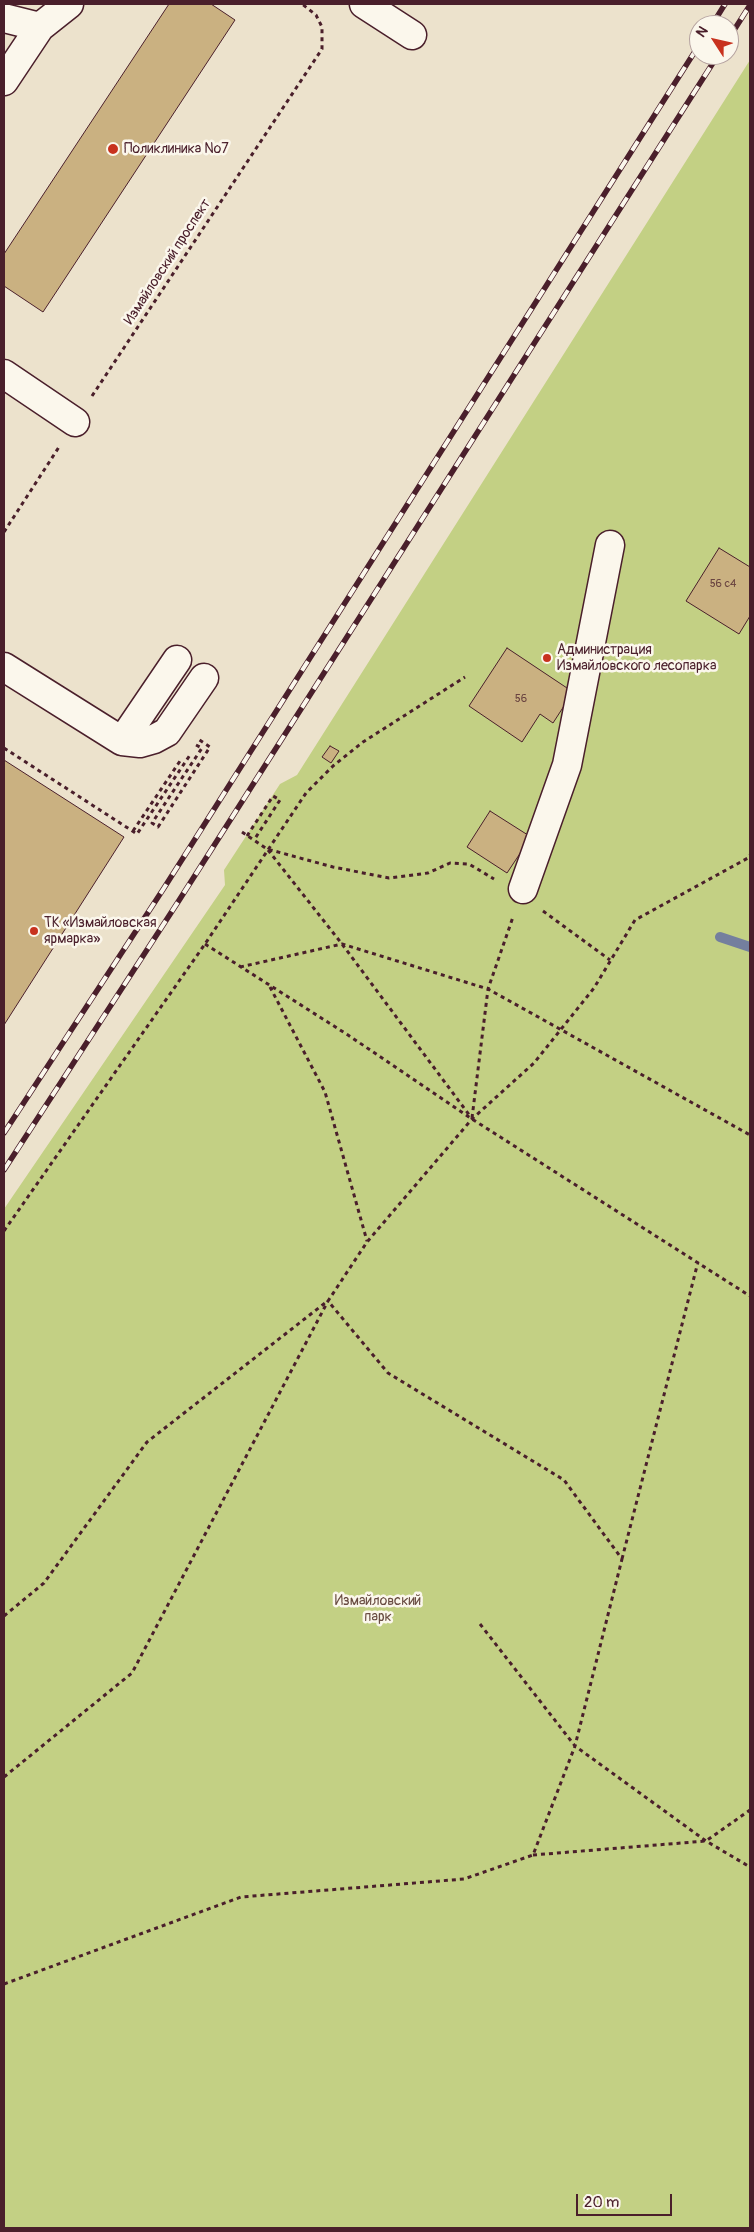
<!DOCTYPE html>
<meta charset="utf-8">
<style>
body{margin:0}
#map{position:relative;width:754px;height:2232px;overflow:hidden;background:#ece2cc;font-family:Pangolin,sans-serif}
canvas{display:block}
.frame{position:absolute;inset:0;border:5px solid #4a1f2b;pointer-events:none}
.north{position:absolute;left:689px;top:15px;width:50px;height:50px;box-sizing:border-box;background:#fbf7ec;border:1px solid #b4a19f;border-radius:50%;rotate:305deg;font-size:14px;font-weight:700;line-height:20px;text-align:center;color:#4a1f2b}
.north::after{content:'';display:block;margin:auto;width:18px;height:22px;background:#c8321e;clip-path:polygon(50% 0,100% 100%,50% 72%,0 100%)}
.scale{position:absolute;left:576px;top:2194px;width:96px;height:22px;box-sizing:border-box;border:2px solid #4a1f2b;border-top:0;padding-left:6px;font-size:15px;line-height:18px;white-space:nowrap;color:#4a1f2b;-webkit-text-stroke:4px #fbf7ec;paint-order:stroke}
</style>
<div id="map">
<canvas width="754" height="2232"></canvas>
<div class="frame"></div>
<div class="north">N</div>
<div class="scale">20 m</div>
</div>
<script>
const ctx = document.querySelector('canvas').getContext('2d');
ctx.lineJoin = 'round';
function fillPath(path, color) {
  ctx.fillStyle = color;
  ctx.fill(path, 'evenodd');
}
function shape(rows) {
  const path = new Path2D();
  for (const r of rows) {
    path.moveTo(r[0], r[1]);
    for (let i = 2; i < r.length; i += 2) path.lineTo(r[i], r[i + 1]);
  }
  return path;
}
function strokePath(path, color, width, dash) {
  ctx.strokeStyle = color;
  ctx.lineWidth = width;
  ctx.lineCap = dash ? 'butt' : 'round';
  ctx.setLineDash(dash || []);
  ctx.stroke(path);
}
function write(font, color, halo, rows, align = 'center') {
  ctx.font = font + ' Pangolin,sans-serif';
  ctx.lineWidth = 5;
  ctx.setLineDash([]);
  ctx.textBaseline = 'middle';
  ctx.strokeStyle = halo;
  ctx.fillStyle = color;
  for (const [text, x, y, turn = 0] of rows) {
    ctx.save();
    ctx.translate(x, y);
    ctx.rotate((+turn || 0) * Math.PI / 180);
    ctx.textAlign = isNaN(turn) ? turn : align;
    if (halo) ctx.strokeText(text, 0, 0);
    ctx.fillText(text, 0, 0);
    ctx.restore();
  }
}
fillPath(shape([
 [750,60,750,2228,4,2228,4,1209,225,885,224,870,280,784,297,775]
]), '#c3d084');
strokePath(shape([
 [720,937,750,947]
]), '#747f9e', 10);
const building = shape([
 [169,4,211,4,235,20,43,312,4,286,4,254,169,4],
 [719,548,750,567,750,616,739,634,686,601,719,548],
 [507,648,573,692,553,723,540,714,522,742,469,706,507,648],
 [330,746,339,751,331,763,322,757,330,746],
 [4,760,124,837,4,1025,4,760],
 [490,811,531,837,507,873,467,847,490,811]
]);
fillPath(building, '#cab181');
strokePath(building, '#4a1f2b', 1);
const minor = shape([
 [364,4,412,35],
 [4,18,40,27],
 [4,81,40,27,69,4],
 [4,374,75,422],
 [4,667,122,741,140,743,154,739,167,732,204,678],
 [122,741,177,660],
 [523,889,567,765,610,545]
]);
strokePath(minor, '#4a1f2b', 31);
strokePath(shape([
 [92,396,322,49,322,27,316,15,302,4],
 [4,532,59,447],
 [196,745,202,748,152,823,158,827,210,747,198,739],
 [4,748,137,834,190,755],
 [133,831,180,761],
 [242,832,267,849,333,867,389,878,428,873,450,863,469,864,494,879],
 [247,836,273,796,280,800,254,840],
 [268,850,342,944,470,1116],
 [543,911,610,960],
 [205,944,348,1035,472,1119,750,1296],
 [240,967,342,944,488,989,750,1135],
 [270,987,325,1092,367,1241],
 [472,1118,488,989,513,917],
 [4,1231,205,944,306,793,333,766,363,742,465,677],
 [622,1559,698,1262],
 [4,1616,44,1583,147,1442,325,1303],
 [480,1624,575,1746,706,1841,750,1867],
 [4,1777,132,1673,328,1301],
 [533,1855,706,1841,750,1810],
 [4,1984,241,1897,464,1879,533,1855,575,1746,622,1559,564,1480,388,1373,328,1301,367,1242,472,1119,534,1063,594,988,635,920,748,858,750,855]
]), '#4a1f2b', 3, [4, 4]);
strokePath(minor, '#fbf7ec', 28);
const rail = shape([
 [712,25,725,4],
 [729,38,750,5],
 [4,1133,164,888,699,45],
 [4,1170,178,902,718,55]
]);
strokePath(rail, '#4a1f2b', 5.5);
strokePath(rail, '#fbf7ec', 4, [11]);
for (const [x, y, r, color] of [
 [113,149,6,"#c8321e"],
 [547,658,5,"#c8321e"],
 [34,931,5,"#c8321e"]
]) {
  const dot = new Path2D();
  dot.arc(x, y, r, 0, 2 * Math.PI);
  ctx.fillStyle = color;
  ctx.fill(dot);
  strokePath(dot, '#fbf7ec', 2);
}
write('11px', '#6a4440', null, [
 ["56 с4",723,584],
 ["56",521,699]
]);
write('14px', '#4a1f2b', '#fbf7ec', [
 ["Поликлиника №7",124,149],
 ["Администрация",557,650],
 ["Измайловского лесопарка",557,666],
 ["ТК «Измайловская",44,923],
 ["ярмарка»",44,939]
], 'left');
write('14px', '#4a1f2b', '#fbf7ec', [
 ["Измайловский проспект",168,262,-57]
]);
write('14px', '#684b41', '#fbf7ec', [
 ["Измайловский",378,1601],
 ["парк",378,1617]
]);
</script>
